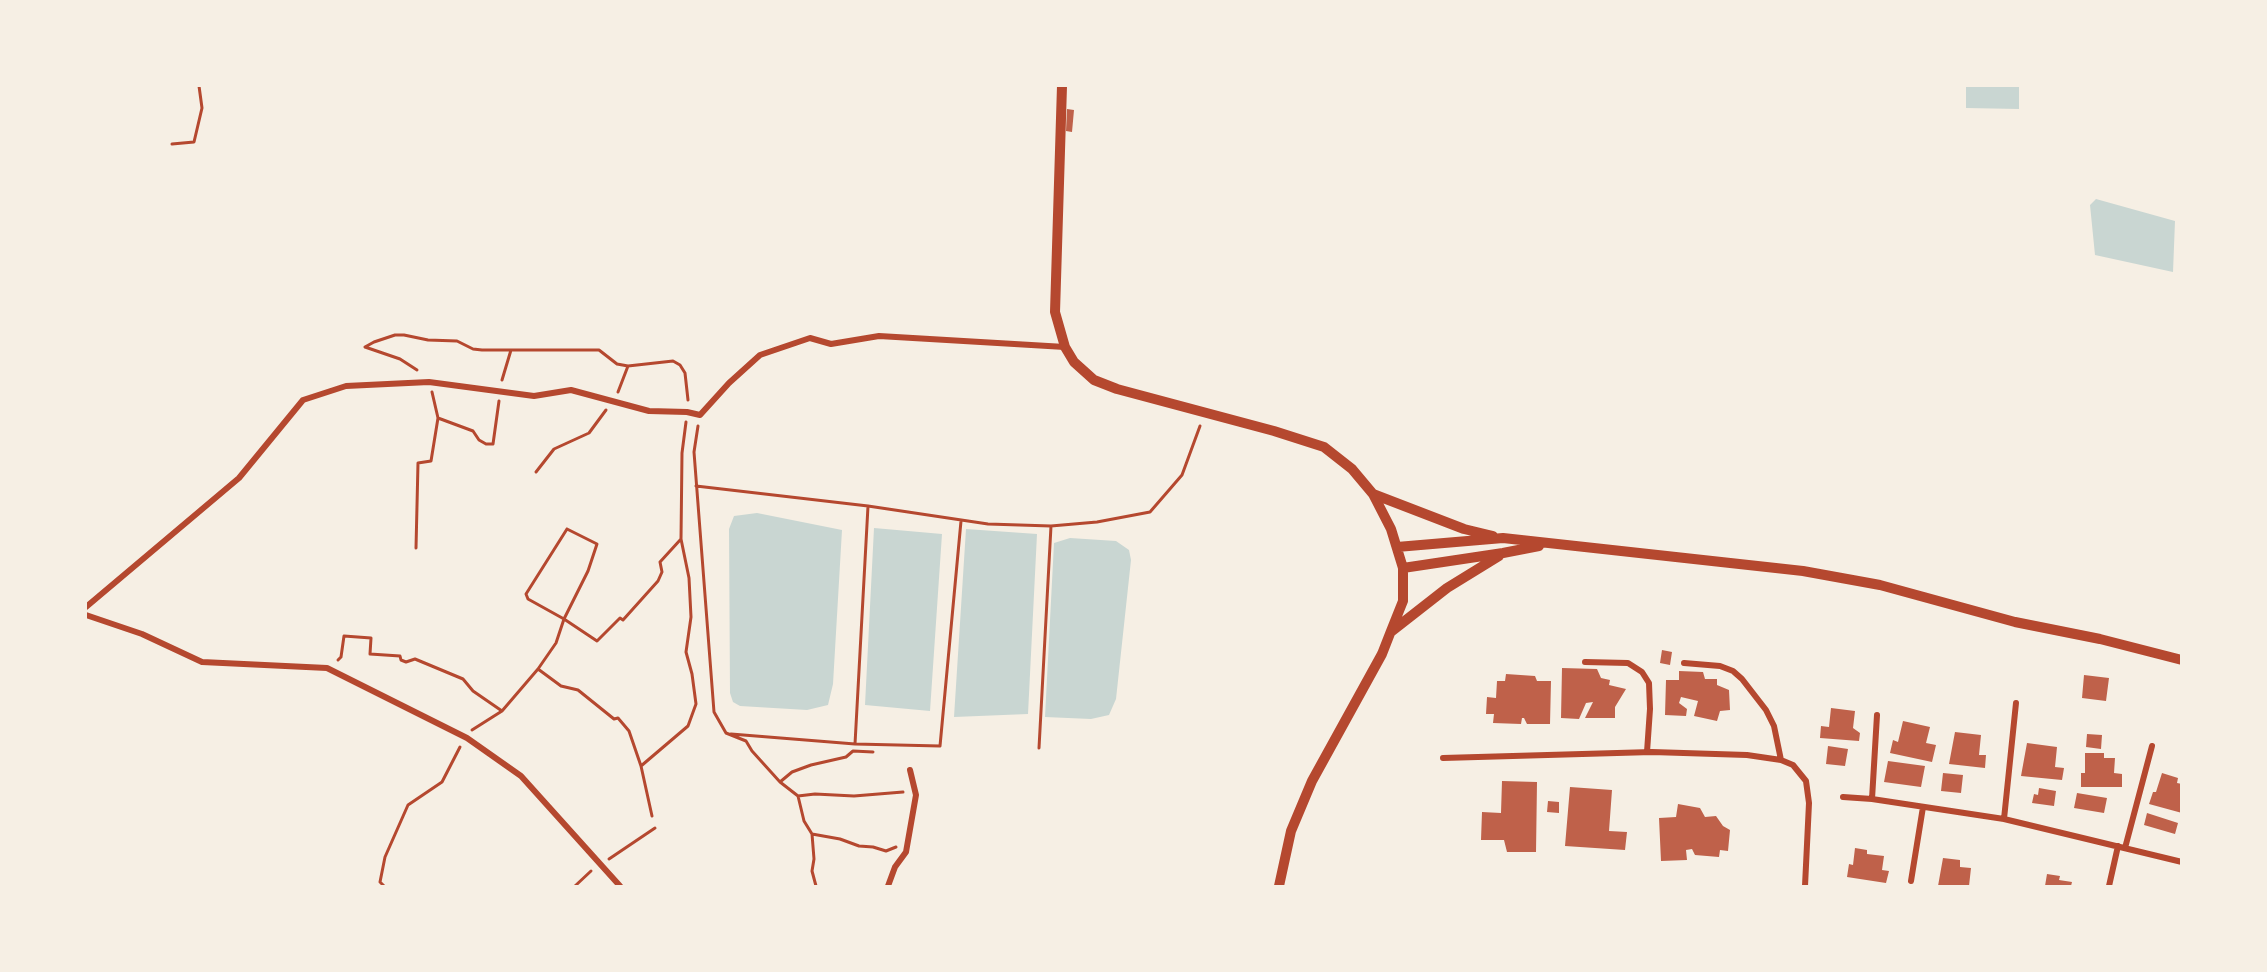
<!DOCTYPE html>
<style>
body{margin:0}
#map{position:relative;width:2267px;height:972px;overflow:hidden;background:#f6efe4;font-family:"PT Serif",serif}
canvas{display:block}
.frame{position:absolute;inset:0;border:87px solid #f6efe4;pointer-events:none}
</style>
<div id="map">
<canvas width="2267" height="972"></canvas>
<div class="frame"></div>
</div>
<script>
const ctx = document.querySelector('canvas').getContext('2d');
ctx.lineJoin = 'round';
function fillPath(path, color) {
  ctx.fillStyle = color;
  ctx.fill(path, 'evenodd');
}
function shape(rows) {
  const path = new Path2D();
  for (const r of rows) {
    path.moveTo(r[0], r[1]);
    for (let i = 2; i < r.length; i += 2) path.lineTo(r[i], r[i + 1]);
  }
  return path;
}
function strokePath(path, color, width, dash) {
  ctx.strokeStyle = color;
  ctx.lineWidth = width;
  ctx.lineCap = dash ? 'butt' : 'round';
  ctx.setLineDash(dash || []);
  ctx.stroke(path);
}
fillPath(shape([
 [1966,86,2019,86,2019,109,1966,108],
 [2096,199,2175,221,2173,272,2095,255,2090,205],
 [757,513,842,530,833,684,828,705,807,710,740,706,733,702,730,693,729,529,734,516],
 [874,528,942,534,930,711,865,705],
 [966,529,1037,534,1028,714,954,717],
 [1070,538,1116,541,1129,550,1131,560,1116,699,1109,715,1091,719,1045,717,1054,543]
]), '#c9d6d2');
fillPath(shape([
 [1067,109,1074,110,1072,132,1066,131],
 [1662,650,1672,652,1670,665,1660,663],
 [1562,668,1597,669,1601,678,1610,680,1609,685,1626,689,1615,707,1615,718,1585,718,1593,702,1586,703,1579,719,1561,718],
 [1679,671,1703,672,1705,679,1717,679,1717,685,1729,690,1730,710,1720,711,1717,721,1694,716,1698,701,1681,697,1679,703,1687,709,1686,716,1665,715,1666,680,1679,680],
 [1506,674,1535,676,1537,681,1551,681,1550,724,1527,724,1524,718,1522,718,1521,724,1493,723,1494,714,1486,714,1487,697,1496,698,1497,681,1505,681],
 [2084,675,2109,678,2106,701,2082,698],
 [1831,708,1855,711,1853,728,1860,733,1859,741,1820,738,1821,726,1829,727],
 [1903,721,1930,727,1926,743,1936,745,1932,762,1890,753,1893,740,1898,742],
 [1955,732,1981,735,1979,755,1986,755,1985,768,1949,764],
 [2087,734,2102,735,2101,749,2086,747],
 [2027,743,2057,747,2055,767,2064,768,2062,780,2021,776],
 [1828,746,1848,749,1845,766,1826,764],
 [2085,753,2104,753,2104,758,2115,758,2114,773,2122,774,2122,787,2081,787,2081,773,2085,773],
 [1888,761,1925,766,1921,787,1884,782],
 [1943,773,1963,775,1961,793,1941,791],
 [2162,773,2178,778,2177,783,2182,784,2182,813,2149,804,2153,792,2156,792],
 [1502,781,1537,782,1536,852,1507,852,1504,840,1481,840,1482,812,1501,813],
 [1570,787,1612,790,1609,831,1627,832,1625,850,1565,846],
 [2039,788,2056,791,2054,806,2032,803,2034,794,2038,795],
 [2077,793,2107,798,2104,813,2074,808],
 [1548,801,1559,802,1559,813,1547,812],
 [1678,804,1700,808,1705,817,1716,816,1723,826,1730,830,1728,851,1720,850,1719,857,1695,855,1692,849,1686,850,1687,860,1661,861,1659,818,1676,817],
 [2147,813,2178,823,2175,834,2144,825],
 [1855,848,1867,850,1867,854,1884,856,1882,870,1889,871,1886,883,1847,877,1849,864,1853,865],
 [1943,858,1960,860,1960,867,1971,868,1969,886,1938,886],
 [2047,874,2060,876,2059,880,2072,882,2071,886,2045,886]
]), '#bf614a');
strokePath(shape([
 [172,144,194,142,202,108,199,86],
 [365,347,374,342,395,335,404,335,428,340,457,341,473,349,482,350,599,350,617,364,628,366,673,361,680,365,685,373,688,400],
 [365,347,400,359,417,370],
 [502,380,511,350],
 [618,392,628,366],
 [438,418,473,431,479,440,486,444,493,444,499,401],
 [698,426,694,452,714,712,726,733,746,741,752,751,780,782,798,796,804,821,812,834,814,859,812,871,816,886],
 [536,472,554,449,589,433,606,410],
 [696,486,868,506,988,524,1051,526,1097,522,1150,512,1182,475,1200,426],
 [567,529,597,544,588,571,564,619,528,599,526,594,567,529],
 [416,548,418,463,431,461,438,418,432,392],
 [338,660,341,657,344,636,371,638,370,654,400,656,401,660,406,662,415,659,463,679,473,691,502,711],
 [538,669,561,686,578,690,614,719,618,718,629,731,641,766,652,816],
 [472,730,502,711,538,669,556,643,564,619,597,641,620,618,623,620,658,581,662,572,660,562,681,539],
 [731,734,855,744,940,746,961,521],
 [855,744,868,506],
 [1039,748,1051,526],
 [641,766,688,726,696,704,692,674,686,652,691,617,689,578,681,539,682,453,686,422],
 [780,782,792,772,811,765,846,757,853,751,873,752],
 [798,796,815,794,854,796,903,792],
 [812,834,840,839,859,846,873,847,886,851,896,847],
 [609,859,655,828],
 [384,886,380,882,385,857,408,805,442,782,460,747],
 [575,886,591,871]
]), '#b5482f', 3);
strokePath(shape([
 [86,607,239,478,303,400,346,386,429,382,534,396,571,390,649,411,687,412,700,415,729,383,760,355,810,338,831,344,879,336,1065,347],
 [86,615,142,634,202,662,327,668,467,738,521,776,620,886],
 [1585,662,1628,663,1642,672,1649,683,1650,709,1647,752],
 [1684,663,1720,666,1733,671,1742,679,1766,710,1774,726,1781,760],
 [1877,715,1872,799,2004,819,2182,862],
 [1443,758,1652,752,1747,755,1781,760,1793,765,1806,781,1809,803,1805,886],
 [1843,797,1872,799],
 [2004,819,2016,703],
 [2125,848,2152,746],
 [1911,881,1923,807],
 [888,886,895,867,906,852,916,795,910,770],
 [2109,886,2118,846]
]), '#b5482f', 6);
strokePath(shape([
 [1062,86,1055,312,1065,347,1074,362,1094,380,1117,389,1274,431,1324,447,1352,469,1373,494,1391,529,1403,568,1403,601,1391,631,1382,654,1312,781,1291,831,1279,886],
 [1373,494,1464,529,1493,536],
 [1397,547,1503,538,1803,571,1880,585,2015,622,2100,639,2182,660],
 [1403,568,1503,553,1539,546],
 [1392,631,1447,588,1499,556]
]), '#b5482f', 10);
</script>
